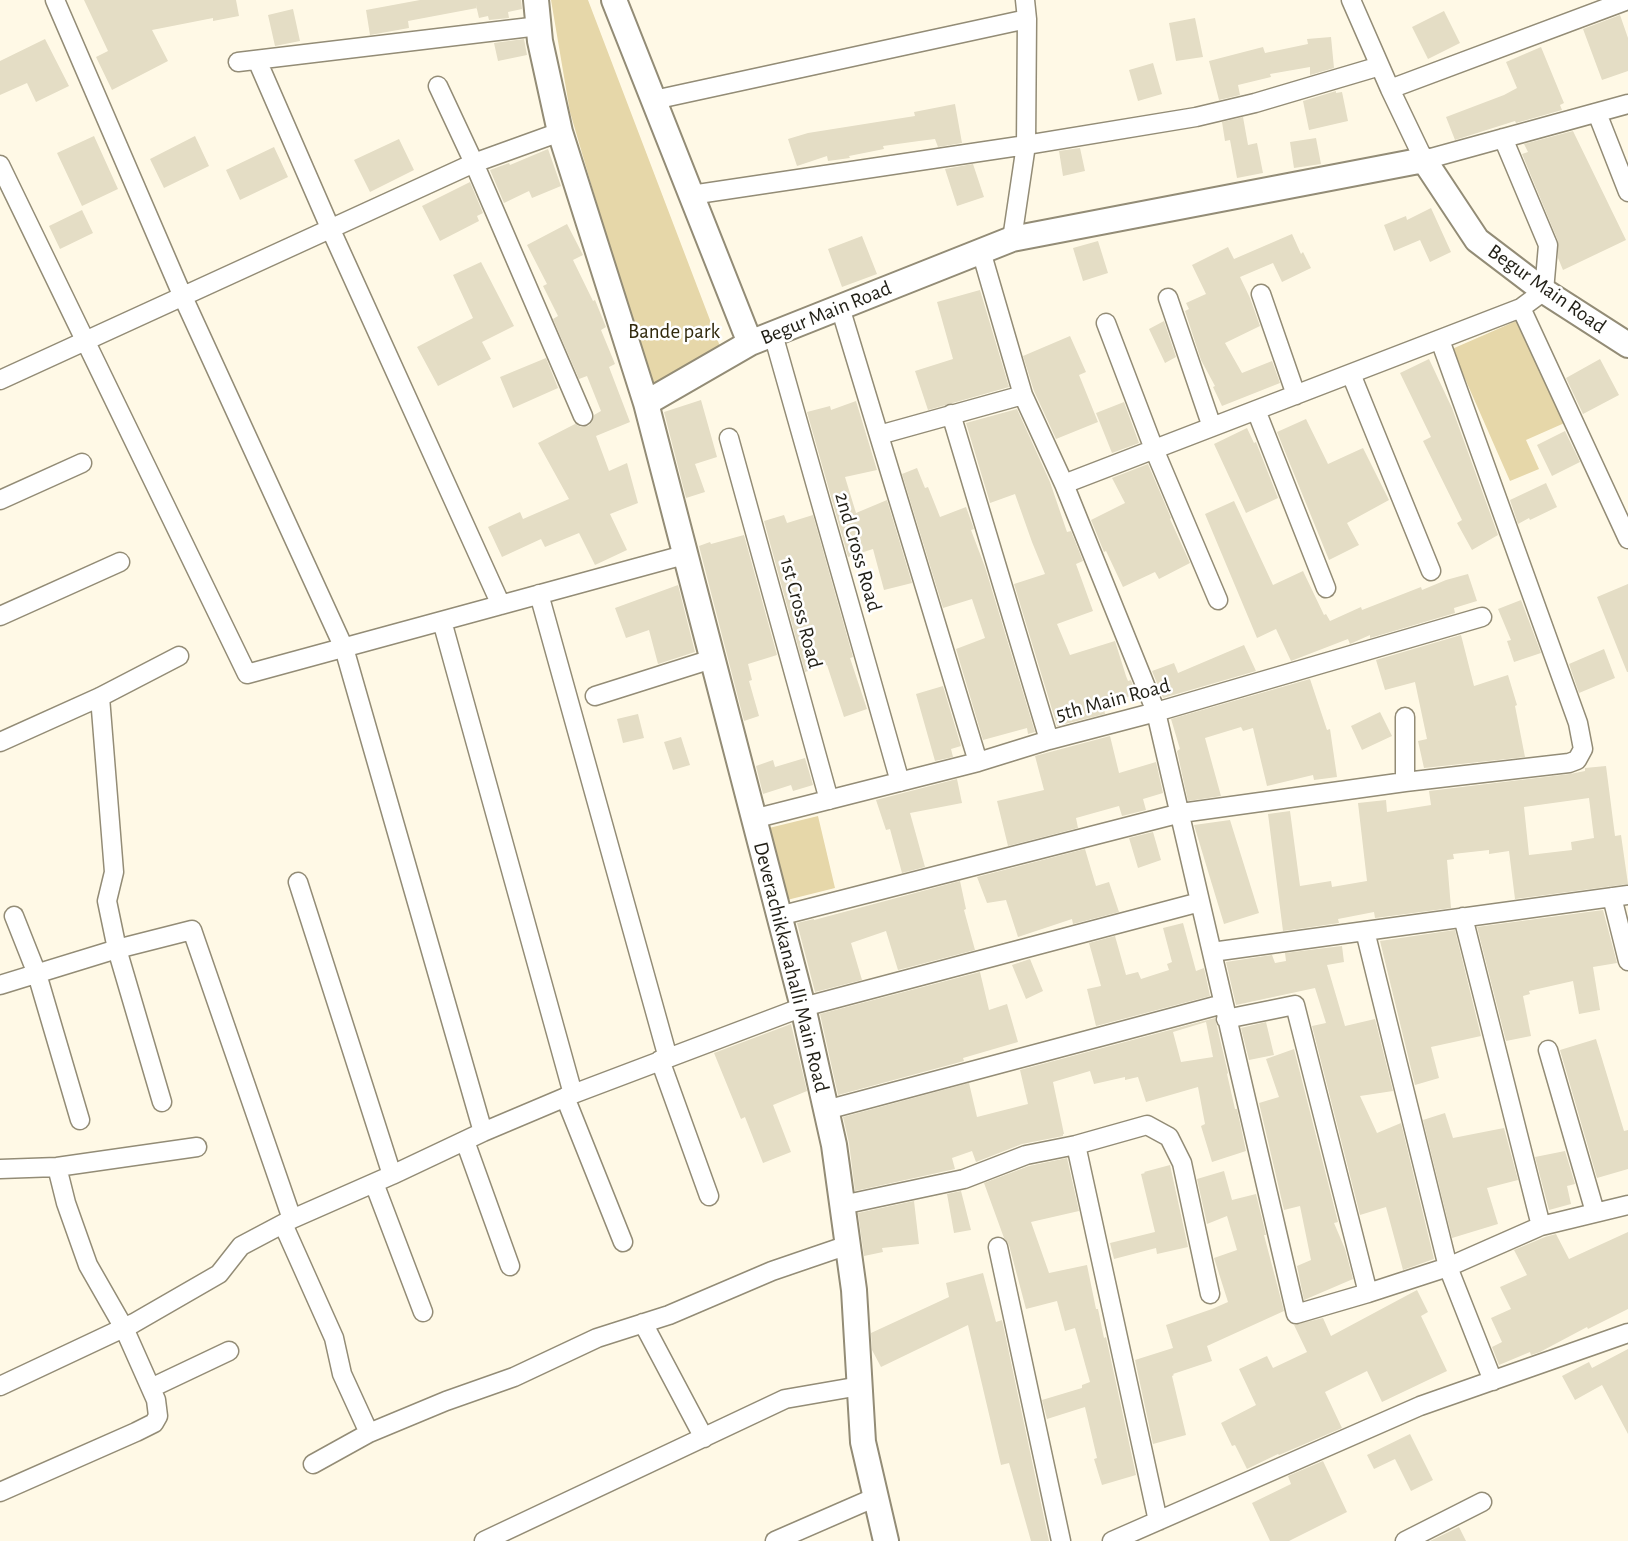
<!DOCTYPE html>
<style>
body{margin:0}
canvas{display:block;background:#fff9e6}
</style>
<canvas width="1628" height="1541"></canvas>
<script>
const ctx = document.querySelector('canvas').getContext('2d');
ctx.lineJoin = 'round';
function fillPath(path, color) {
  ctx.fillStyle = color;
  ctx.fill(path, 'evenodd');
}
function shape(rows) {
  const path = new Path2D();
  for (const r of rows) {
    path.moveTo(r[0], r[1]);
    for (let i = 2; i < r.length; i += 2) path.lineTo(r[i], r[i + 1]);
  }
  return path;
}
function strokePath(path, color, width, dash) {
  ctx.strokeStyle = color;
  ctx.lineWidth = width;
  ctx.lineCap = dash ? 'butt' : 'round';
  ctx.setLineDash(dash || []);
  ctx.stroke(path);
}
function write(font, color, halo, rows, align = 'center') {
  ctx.font = font + ' "Alegreya Sans",sans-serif';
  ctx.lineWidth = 5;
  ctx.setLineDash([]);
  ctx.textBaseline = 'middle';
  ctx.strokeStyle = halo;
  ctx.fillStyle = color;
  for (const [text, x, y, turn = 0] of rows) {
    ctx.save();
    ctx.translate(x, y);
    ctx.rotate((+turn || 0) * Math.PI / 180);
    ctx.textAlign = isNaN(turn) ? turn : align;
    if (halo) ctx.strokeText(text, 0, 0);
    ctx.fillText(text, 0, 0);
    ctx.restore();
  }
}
fillPath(shape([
 [551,0,588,0,721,349,651,389,570,112],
 [1523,318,1569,421,1526,440,1539,469,1510,481,1452,349],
 [818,816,835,888,787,900,769,828]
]), '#e6d7a9');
fillPath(shape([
 [84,0,236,0,239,16,213,21,213,18,152,30,168,61,112,90,96,57,108,51],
 [420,0,521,0,522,9,508,12,509,18,489,20,488,16,479,18,476,5,477,8,408,21,409,28,370,35,366,10],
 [293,9,300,41,275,46,268,15],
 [1444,11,1460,43,1428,59,1412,27],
 [1620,15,1628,38,1628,71,1602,80,1583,29],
 [1195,18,1203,57,1176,61,1169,23],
 [1331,37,1334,68,1310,75,1310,67,1270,74,1271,77,1238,85,1240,95,1219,100,1209,61,1263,47,1265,53,1308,44,1307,39],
 [45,39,69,86,36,102,27,83,0,95,0,61],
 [524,39,527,55,498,61,494,43],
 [1541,47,1564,103,1560,105,1562,110,1516,123,1515,121,1455,140,1446,117,1504,95,1517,88,1506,62],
 [1153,63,1162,94,1138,101,1129,70],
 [1336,91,1336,93,1342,92,1348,121,1309,130,1303,101],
 [955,104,962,143,938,147,935,139,919,141,883,146,884,149,849,156,850,158,828,161,827,156,797,166,788,139,808,133,915,116,914,112],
 [1243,117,1248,145,1257,143,1263,173,1237,178,1230,140,1225,141,1222,122],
 [1573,131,1626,240,1563,270,1558,258,1558,241,1522,154,1528,152,1524,144],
 [94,136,118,189,82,206,57,153],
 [195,136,209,166,164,188,150,159],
 [1316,138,1321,164,1294,168,1290,142],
 [399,139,414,170,370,192,354,160],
 [274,147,288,177,240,200,226,170],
 [1080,148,1085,171,1063,176,1059,151],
 [548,149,561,186,532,198,529,191,504,203,490,170,509,163,510,165],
 [973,164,984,197,957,206,945,169],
 [470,182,483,213,477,216,479,221,440,241,422,206],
 [1431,208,1451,252,1430,262,1420,240,1394,251,1384,225,1406,216,1407,220],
 [82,210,93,233,60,249,49,226],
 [567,224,583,255,573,260,593,301,595,300,606,327,601,330,615,364,609,367,630,422,596,436,609,471,627,463,638,503,610,514,627,550,595,565,579,533,545,547,541,539,502,557,488,527,520,512,523,519,569,499,538,443,575,424,581,427,588,426,592,422,594,415,601,411,587,376,579,379,553,319,558,316,543,286,547,284,527,245],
 [1292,234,1301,254,1303,252,1311,268,1282,282,1273,263,1240,277,1250,298,1260,326,1225,343,1242,373,1272,361,1280,383,1222,406,1213,387,1215,386,1201,360,1185,311,1189,309,1186,303,1206,294,1192,265,1228,247,1234,259],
 [862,236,877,274,842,287,828,249],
 [1098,241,1108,273,1083,281,1073,248],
 [481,262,514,326,482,342,491,359,438,386,417,347,473,318,453,275],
 [980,290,1009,387,928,410,915,371,953,359,937,302],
 [1164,321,1176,357,1165,363,1149,329],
 [1070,336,1086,372,1079,375,1098,422,1056,439,1034,391,1023,356],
 [546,358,558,388,513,408,500,377],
 [1429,359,1452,408,1498,535,1472,550,1457,523,1462,520,1423,441,1431,437,1400,373],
 [1600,359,1619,395,1583,414,1566,378],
 [701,400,717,457,695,464,705,492,686,498,664,412],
 [856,401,877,470,845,477,856,513,887,500,912,583,884,590,873,549,848,557,807,412,830,406,831,410],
 [1124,402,1139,443,1112,453,1096,413],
 [1017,409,1050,482,1067,532,1071,531,1083,561,1076,564,1093,611,1057,624,1070,655,1115,641,1126,676,1128,681,1131,680,1136,694,1103,705,1105,714,1057,726,1014,584,1045,574,1032,542,1015,494,990,503,966,423],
 [1306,419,1328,464,1363,448,1389,500,1347,523,1359,545,1329,560,1277,432],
 [1247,428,1254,443,1256,442,1278,498,1246,513,1214,444],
 [1565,431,1580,462,1552,476,1537,445],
 [1148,464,1171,518,1170,519,1190,563,1159,579,1155,572,1123,587,1106,551,1104,552,1091,520,1125,503,1112,478],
 [917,468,925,488,928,487,940,517,966,507,974,529,971,530,985,567,1035,732,1028,734,1027,728,983,740,956,649,985,638,972,599,943,608,902,474],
 [1546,483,1557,507,1530,520,1529,518,1518,524,1510,500],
 [1234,501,1273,585,1303,571,1324,615,1326,614,1330,621,1361,607,1362,610,1421,587,1422,590,1446,580,1468,574,1477,601,1454,608,1455,613,1370,638,1370,635,1350,644,1348,639,1291,661,1276,629,1257,638,1205,514],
 [784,515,787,523,813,515,853,657,850,658,867,709,844,717,827,665,805,672,764,521],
 [744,535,777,655,748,664,752,680,749,681,759,716,744,721,699,546,710,542,711,544],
 [1628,584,1628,672,1627,672,1597,597],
 [678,585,695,652,658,664,649,630,626,638,615,608],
 [1521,600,1541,653,1514,662,1507,641,1511,640,1498,609],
 [1461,635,1474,686,1508,675,1517,705,1515,706,1525,757,1424,768,1418,741,1427,739,1415,682,1385,690,1376,660],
 [1244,645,1256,671,1163,698,1152,671,1174,663,1178,673],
 [1604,649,1615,678,1579,693,1569,664],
 [1310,679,1327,730,1330,729,1337,777,1314,780,1313,775,1267,786,1253,728,1243,731,1241,727,1205,738,1221,796,1188,801,1177,751,1180,749,1171,719],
 [943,686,961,746,951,749,953,757,935,761,916,694],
 [1380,712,1392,736,1362,750,1351,726],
 [638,714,644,738,623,743,617,719],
 [1110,736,1119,773,1156,762,1163,793,1143,799,1146,810,1122,816,1119,806,1076,818,1078,828,1008,846,997,801,1044,790,1035,756],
 [681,737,690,765,673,770,664,742],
 [805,758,813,785,793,791,791,785,763,794,756,766,773,760,775,767],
 [1606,766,1615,836,1621,835,1628,884,1515,899,1509,851,1489,854,1489,850,1453,854,1454,859,1447,860,1451,908,1375,918,1374,912,1338,919,1339,923,1283,931,1268,814,1290,811,1300,886,1331,881,1332,887,1367,881,1358,803,1386,800,1387,812,1431,805,1429,791,1570,774,1585,771,1585,768],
 [1589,798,1594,838,1571,842,1572,850,1529,855,1524,807],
 [957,779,962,803,910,813,925,867,902,873,890,829,886,830,876,800],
 [1230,820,1259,913,1224,924,1194,825],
 [1153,832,1161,860,1138,868,1129,838],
 [1085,849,1096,886,1109,882,1119,912,1073,924,1072,919,1018,937,1006,900,987,903,977,877],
 [960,881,966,909,964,910,975,950,898,970,886,931,851,943,862,980,815,992,797,923,814,919,814,920],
 [1603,910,1617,963,1593,967,1600,1010,1579,1014,1573,981,1529,991,1530,994,1523,996,1531,1036,1506,1041,1477,927],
 [1183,923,1196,971,1204,968,1210,996,1096,1026,1087,989,1101,986,1089,943,1115,936,1126,975,1138,972,1141,979,1169,970,1167,964,1172,962,1163,928],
 [1455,930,1481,1036,1431,1047,1439,1078,1415,1085,1380,941],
 [1342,946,1344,962,1327,965,1345,1026,1375,1019,1393,1091,1360,1096,1377,1133,1401,1123,1434,1259,1403,1270,1386,1207,1360,1215,1312,1026,1326,1023,1315,988,1236,1005,1226,962,1272,955,1275,963,1286,961,1285,953],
 [1030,959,1043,991,1026,999,1012,965],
 [980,972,989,1010,1007,1004,1018,1042,963,1058,964,1061,838,1095,820,1014],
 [1215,1018,1228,1073,1227,1074,1235,1109,1237,1109,1246,1151,1212,1162,1201,1126,1205,1124,1198,1087,1146,1102,1138,1077,1125,1080,1125,1077,1094,1084,1090,1071,1053,1082,1064,1134,1063,1134,1063,1136,1022,1144,976,1162,972,1151,952,1158,955,1169,855,1191,849,1143,843,1117,969,1083,977,1117,1028,1104,1020,1070],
 [1206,1022,1213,1057,1181,1062,1173,1032],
 [1266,1022,1274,1055,1249,1060,1241,1028],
 [791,1024,807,1091,773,1105,791,1152,763,1163,745,1117,741,1119,714,1053],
 [1596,1039,1624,1131,1628,1130,1628,1169,1597,1178,1560,1050],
 [1294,1049,1338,1222,1334,1223,1345,1249,1353,1279,1304,1300,1297,1266,1311,1260,1300,1206,1284,1210,1259,1103,1279,1097,1266,1059],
 [1445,1113,1453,1138,1504,1128,1518,1180,1487,1188,1498,1224,1452,1238,1423,1120],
 [1565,1151,1575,1184,1567,1186,1571,1204,1549,1210,1535,1157],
 [1067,1158,1079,1211,1031,1222,1049,1273,1087,1265,1096,1309,1098,1309,1104,1338,1106,1337,1136,1475,1102,1485,1094,1459,1097,1458,1085,1407,1047,1419,1042,1400,1082,1388,1082,1385,1090,1382,1075,1328,1065,1331,1057,1301,1026,1309,1009,1245,1004,1238,984,1183,1029,1166],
 [1170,1165,1188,1247,1157,1254,1156,1248,1114,1259,1110,1243,1155,1232,1141,1174,1145,1173,1144,1172],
 [1224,1171,1232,1200,1256,1194,1266,1235,1264,1235,1284,1311,1207,1346,1212,1361,1173,1374,1174,1375,1172,1376,1186,1435,1153,1444,1135,1360,1173,1348,1166,1325,1212,1309,1228,1302,1214,1258,1237,1250,1227,1216,1207,1224,1197,1179],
 [961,1191,971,1230,954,1233,947,1194],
 [914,1201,919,1244,882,1248,883,1252,864,1256,858,1213],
 [1628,1232,1628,1309,1588,1329,1587,1327,1540,1352,1531,1355,1530,1352,1499,1365,1492,1347,1502,1342,1491,1318,1511,1309,1500,1287,1527,1275,1514,1250,1545,1237,1556,1234,1569,1259],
 [983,1273,996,1322,1002,1320,1049,1541,1031,1541,1009,1463,1001,1465,968,1325,881,1367,872,1350,871,1333,949,1297,946,1283],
 [1417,1290,1428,1312,1421,1316,1447,1371,1382,1402,1367,1371,1325,1392,1342,1428,1279,1455,1278,1454,1247,1469,1235,1445,1232,1446,1221,1423,1256,1405,1239,1369,1267,1356,1273,1368,1307,1352,1294,1325,1323,1318,1331,1336],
 [1628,1349,1628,1434,1602,1385,1575,1400,1562,1376,1589,1362,1592,1368],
 [1410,1434,1433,1480,1411,1491,1395,1459,1374,1469,1367,1455],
 [1323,1461,1347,1512,1289,1541,1270,1541,1252,1503,1291,1484,1288,1476],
 [1459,1527,1466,1541,1430,1541]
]), '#e4ddc5');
const street = shape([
 [55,0,183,297,344,648,483,1132],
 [1351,0,1390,89,1424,160,1628,104],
 [257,60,331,230,501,605],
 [238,62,539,26],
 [438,86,474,163,583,416],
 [1390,89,1628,0],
 [654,100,1027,19],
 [1597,113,1628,192],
 [0,165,247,674,684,555],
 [691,195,1026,145,1196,117,1255,103,1380,66],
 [1012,239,1026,145,1027,19,1025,0],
 [981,251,1023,395,1064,484,1156,712,1296,1314,1368,1293,1448,1267,1541,1226,1628,1205],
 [1261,294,1296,395],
 [1168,298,1212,427],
 [840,307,978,762],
 [1521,308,1628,539],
 [1106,323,1154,449,1218,600],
 [773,334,900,782],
 [1351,374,1431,571],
 [0,380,474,163,560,132],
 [1256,410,1326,588],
 [951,414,1049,740],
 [879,435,1023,395],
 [729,438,829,800],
 [1064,484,1521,308,1544,291,1548,245,1503,138],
 [0,500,82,463],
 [539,594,668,1058],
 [0,616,120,562],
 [442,621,573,1094],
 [595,696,712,659],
 [100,697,114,872,107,901,117,949,162,1102],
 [0,742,100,697,179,656],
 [1405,782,1405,717],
 [753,819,978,762,1049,740,1156,712,1482,617],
 [298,882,392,1175],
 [1612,897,1628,961],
 [14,916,37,974,80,1120],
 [779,916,1181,813,1405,782,1569,763,1577,760,1583,749,1578,723,1440,340],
 [1463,917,1541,1226],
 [1365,931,1448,1267,1493,1381],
 [1212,952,1628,895],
 [0,985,117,949,192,930,292,1219],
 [1226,1019,1295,1005,1368,1293],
 [1548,1050,1595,1212],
 [660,1060,709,1196],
 [565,1097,623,1242],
 [826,1110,1223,1004],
 [465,1141,510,1266],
 [1076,1145,1158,1521],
 [0,1169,57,1167,197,1147],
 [374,1183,423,1312],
 [842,1205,964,1179,1026,1155,1076,1145,1147,1125,1169,1137,1182,1163,1210,1294],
 [283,1224,334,1338,342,1374,369,1433,446,1401,514,1377,597,1338,669,1315,772,1271,848,1245],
 [998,1247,1061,1541],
 [643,1323,704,1438],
 [0,1386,134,1323,219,1274,241,1246,292,1219,392,1175,483,1132,573,1094,803,1007,1200,902],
 [151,1388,229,1351],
 [313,1464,369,1433],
 [0,1492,136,1432,154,1423,158,1416,156,1400,124,1328,88,1265,66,1203,57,1167],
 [484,1541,785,1399,860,1386],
 [775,1541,876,1497],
 [1112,1541,1420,1406,1628,1333],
 [1405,1541,1482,1502]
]);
const secondary = shape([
 [536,0,540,41,560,132,646,403,803,1007,834,1145,854,1290,863,1442,886,1541],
 [614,0,750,343],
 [646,403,750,343,1012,239,1424,160,1477,240,1544,291,1628,345]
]);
strokePath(street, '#938c76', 21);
strokePath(secondary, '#938c76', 28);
strokePath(street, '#fff', 18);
strokePath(secondary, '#fff', 24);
write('21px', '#211f16', '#fff', [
 ["Begur Main Road",1547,289,35],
 ["Begur Main Road",826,313,-22],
 ["2nd Cross Road",858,552,74],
 ["1st Cross Road",801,613,75],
 ["5th Main Road",1113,700,-15],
 ["Deverachikkanahalli Main Road",791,967,76]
]);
write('21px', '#31290c', '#fff', [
 ["Bande park",674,332]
]);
</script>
